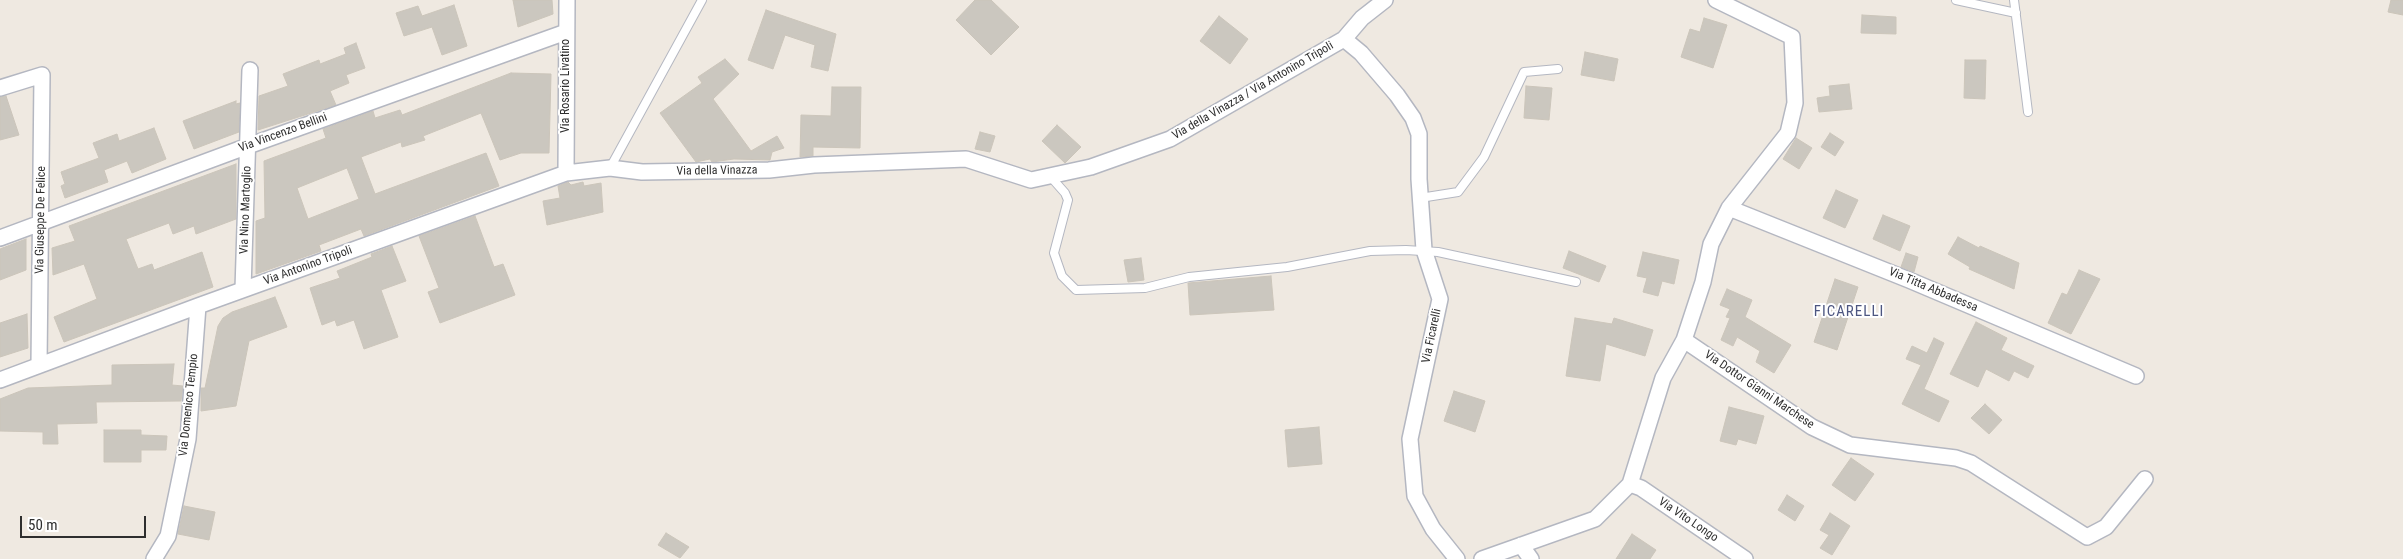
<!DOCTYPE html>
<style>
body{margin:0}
#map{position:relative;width:2403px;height:559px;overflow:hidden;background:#efe9e1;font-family:"Roboto Condensed",sans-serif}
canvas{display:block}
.scale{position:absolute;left:20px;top:516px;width:126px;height:22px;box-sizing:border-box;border:2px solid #2e2e2e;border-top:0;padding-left:6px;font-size:15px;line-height:18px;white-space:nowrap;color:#2e2e2e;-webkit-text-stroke:4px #fff;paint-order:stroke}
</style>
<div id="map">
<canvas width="2403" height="559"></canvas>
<div class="scale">50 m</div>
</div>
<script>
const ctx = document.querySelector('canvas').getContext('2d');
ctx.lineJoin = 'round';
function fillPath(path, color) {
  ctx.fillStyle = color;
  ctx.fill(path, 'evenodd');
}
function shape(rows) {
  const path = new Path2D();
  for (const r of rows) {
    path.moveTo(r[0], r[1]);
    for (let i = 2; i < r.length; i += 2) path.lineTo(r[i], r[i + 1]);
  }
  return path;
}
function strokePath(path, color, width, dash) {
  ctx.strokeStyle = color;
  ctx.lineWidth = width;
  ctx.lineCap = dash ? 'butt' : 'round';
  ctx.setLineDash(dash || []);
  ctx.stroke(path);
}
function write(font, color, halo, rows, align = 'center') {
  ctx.font = font + ' "Roboto Condensed",sans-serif';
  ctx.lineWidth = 4;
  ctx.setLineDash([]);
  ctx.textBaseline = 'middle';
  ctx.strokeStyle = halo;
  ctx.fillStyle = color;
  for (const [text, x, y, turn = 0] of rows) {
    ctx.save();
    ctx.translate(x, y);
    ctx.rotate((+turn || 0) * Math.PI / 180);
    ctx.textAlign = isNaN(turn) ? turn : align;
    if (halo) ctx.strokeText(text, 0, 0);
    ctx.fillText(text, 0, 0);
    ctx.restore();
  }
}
const building = shape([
 [513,0,552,0,553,14,518,27,513,0],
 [975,0,991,0,1019,27,991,55,956,20,975,0],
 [2391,0,2403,0,2403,15,2388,12,2391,0],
 [454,5,467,46,442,55,432,27,404,36,396,13,418,6,422,16,454,5],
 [766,10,836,34,828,71,811,67,815,45,785,35,773,69,748,60,766,10],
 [1862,15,1896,17,1896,34,1861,33,1862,15],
 [1219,16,1248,39,1230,64,1200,41,1219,16],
 [1704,18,1727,25,1713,68,1681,57,1690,29,1700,32,1704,18],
 [356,43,365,68,346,75,349,83,330,91,336,105,258,130,259,96,288,86,283,74,319,60,320,64,346,54,344,48,356,43],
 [1585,52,1618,59,1614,81,1581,75,1585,52],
 [725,59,739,74,713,99,751,151,777,136,784,148,772,152,770,160,734,159,712,162,710,159,696,162,660,113,702,83,698,77,725,59],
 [1965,60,1986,60,1985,99,1964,98,1965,60],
 [511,73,551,74,549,153,521,153,500,160,481,113,423,136,425,140,402,147,401,142,361,157,375,194,486,153,499,186,364,236,361,229,319,245,321,251,256,274,256,221,265,218,264,161,326,138,323,129,373,111,375,118,400,110,402,115,511,73],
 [347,168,359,199,308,219,297,188,347,168],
 [1849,84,1852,109,1819,112,1817,98,1830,96,1829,86,1849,84],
 [1526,86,1552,88,1549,120,1524,118,1526,86],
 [832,87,861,87,860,148,813,147,813,156,800,157,801,115,831,116,832,87],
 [6,96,19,135,0,140,0,97,6,96],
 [236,101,236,104,240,103,239,132,194,149,183,121,236,101],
 [1057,125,1081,147,1065,163,1042,141,1057,125],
 [154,128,166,159,132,173,127,161,104,170,108,182,65,198,61,186,65,184,61,172,99,158,93,143,117,134,119,141,154,128],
 [980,132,995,136,990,152,975,149,980,132],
 [1830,133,1844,142,1835,156,1821,147,1830,133],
 [1796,138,1812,148,1799,169,1783,159,1796,138],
 [236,164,236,219,196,234,194,226,173,234,169,223,126,239,138,269,152,264,154,270,202,252,213,287,64,342,54,317,97,299,84,264,53,275,52,248,75,241,69,226,236,164],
 [568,182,571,185,583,182,584,186,601,183,603,212,547,225,543,201,560,198,558,186,568,182],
 [1836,190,1858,200,1845,228,1823,218,1836,190],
 [1883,215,1910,226,1900,251,1873,239,1883,215],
 [475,216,494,267,503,264,515,295,440,323,428,292,439,288,419,236,475,216],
 [1958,237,1979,248,1980,246,2019,263,2014,289,1969,269,1970,267,1948,254,1958,237],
 [26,239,26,270,0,280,0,249,26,239],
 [392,246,406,281,381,290,398,337,364,349,354,320,337,326,335,320,322,325,310,288,340,278,337,271,372,257,371,254,392,246],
 [1569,251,1606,266,1599,282,1563,268,1569,251],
 [1643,252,1679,260,1674,284,1662,281,1658,296,1643,292,1647,278,1637,276,1643,252],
 [1906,253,1918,257,1914,272,1901,267,1906,253],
 [1141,258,1144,280,1128,282,1124,260,1141,258],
 [2079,270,2100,279,2071,334,2048,323,2062,293,2067,295,2079,270],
 [1271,276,1274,310,1190,315,1188,283,1271,276],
 [1835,279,1858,287,1837,350,1814,342,1835,279],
 [1727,289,1752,300,1745,317,1791,345,1774,373,1756,362,1760,351,1737,337,1733,346,1721,340,1730,318,1726,317,1730,309,1720,305,1727,289],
 [275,297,287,327,249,341,236,406,201,411,201,388,205,388,218,326,223,318,232,312,275,297],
 [27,314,28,348,0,357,0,323,27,314],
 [1575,318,1612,324,1614,318,1653,330,1645,356,1606,344,1600,381,1566,376,1575,318],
 [1976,322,2007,338,2001,350,2034,366,2028,378,2014,371,2009,381,1986,369,1978,387,1950,374,1976,322],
 [1934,338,1944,343,1924,389,1949,401,1939,422,1902,404,1921,365,1906,359,1912,346,1927,353,1934,338],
 [174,364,172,385,183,386,181,401,96,402,97,423,57,424,58,444,43,444,43,432,0,431,0,399,28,388,112,385,112,365,174,364],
 [1454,391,1485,401,1475,432,1444,421,1454,391],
 [1985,404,2002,420,1989,434,1971,418,1985,404],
 [1729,407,1764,416,1756,444,1738,439,1736,445,1720,441,1729,407],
 [1319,427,1322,464,1288,467,1285,430,1319,427],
 [104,430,141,430,141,435,167,436,166,450,141,450,141,462,104,462,104,430],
 [1851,458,1874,474,1855,501,1832,485,1851,458],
 [1787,495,1804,506,1795,521,1778,510,1787,495],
 [184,506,215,512,209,540,178,534,184,506],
 [1830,513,1850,526,1832,555,1820,548,1829,535,1820,530,1830,513],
 [666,533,689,547,680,558,658,545,666,533],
 [1632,534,1656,550,1650,559,1616,559,1632,534]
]);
fillPath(building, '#cbc7bf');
strokePath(building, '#cbc5ba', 1);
const service = shape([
 [1956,0,2016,13],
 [2014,0,2028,112],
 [610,168,702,0],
 [1050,176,1065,193,1068,200,1054,253,1062,276,1076,290,1145,288,1189,277,1287,267,1370,251,1406,250,1438,252,1576,282],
 [1420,198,1458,192,1484,157,1524,72,1558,69]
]);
const minor = shape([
 [1344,39,1361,53,1397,95,1413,118,1419,134,1419,179,1424,250,1440,299,1410,439,1415,496,1433,529,1457,559],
 [0,88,42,75,39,365],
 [566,173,567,0],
 [1729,208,1909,280,2136,376],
 [0,238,248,146,566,32],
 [243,289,250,70],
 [1684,340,1812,427,1850,445,1956,458,1971,463,2087,537,2106,527,2145,479],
 [0,380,198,306,566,173,610,168,642,172,769,170,814,165,966,159,1031,180,1091,167,1170,139,1344,39,1362,18,1385,0],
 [1630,484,1641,488,1745,559],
 [1521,545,1531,559],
 [154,559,168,536,188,439,198,306],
 [1482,559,1595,519,1630,484,1663,378,1684,340,1703,282,1711,244,1729,208,1788,133,1795,103,1792,37,1716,0]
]);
strokePath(service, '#b4b7c1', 10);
strokePath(minor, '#b4b7c1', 18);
strokePath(service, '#fff', 8);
strokePath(minor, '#fff', 15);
write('12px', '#2e2e2e', '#fff', [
 ["Via Rosario Livatino",566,86,-90],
 ["Via della Vinazza / Via Antonino Tripoli",1253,91,-30],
 ["Via Vincenzo Bellini",283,133,-20],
 ["Via della Vinazza",717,171,-1],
 ["Via Nino Martoglio",246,210,-88],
 ["Via Giuseppe De Felice",41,220,-89],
 ["Via Antonino Tripoli",308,266,-20],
 ["Via Titta Abbadessa",1933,290,23],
 ["Via Ficarelli",1432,336,-78],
 ["Via Dottor Gianni Marchese",1759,390,34],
 ["Via Domenico Tempio",189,405,-84],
 ["Via Vito Longo",1688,520,34]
]);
ctx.letterSpacing = '1px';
write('15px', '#4d5680', '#fff', [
 ["FICARELLI",1849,312]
]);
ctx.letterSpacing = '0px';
</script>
